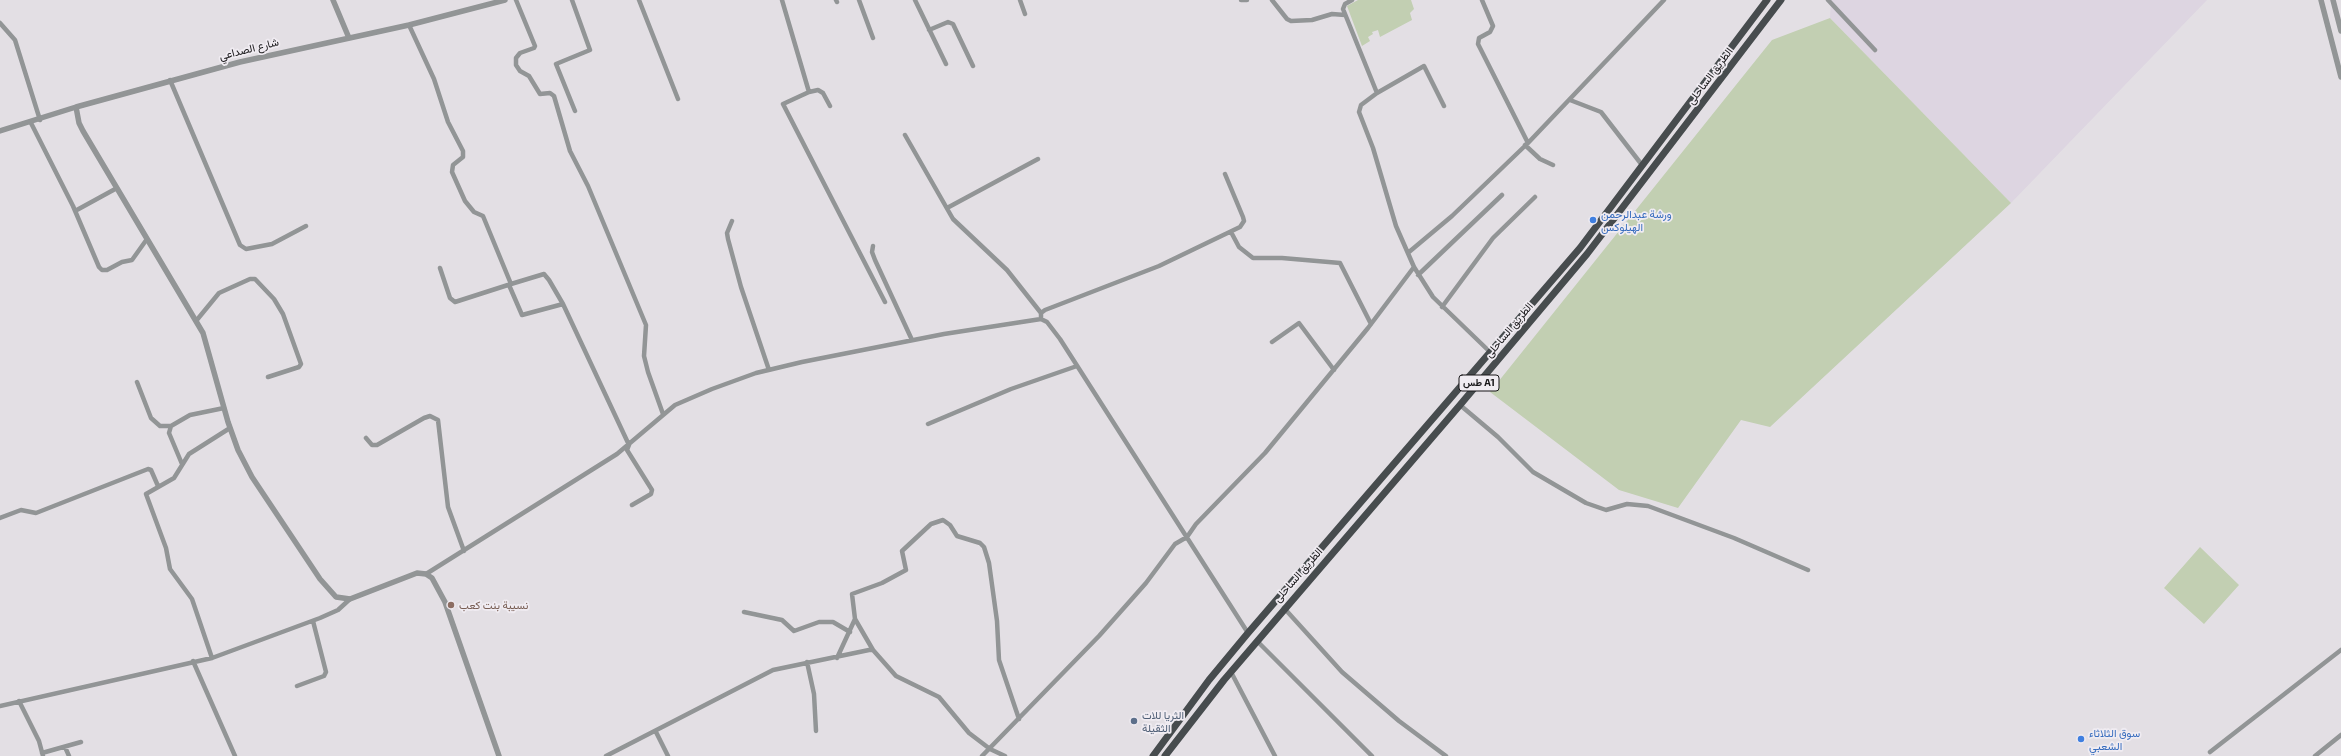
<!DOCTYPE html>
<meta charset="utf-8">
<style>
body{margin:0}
canvas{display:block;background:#e3dfe4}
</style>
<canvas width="2341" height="756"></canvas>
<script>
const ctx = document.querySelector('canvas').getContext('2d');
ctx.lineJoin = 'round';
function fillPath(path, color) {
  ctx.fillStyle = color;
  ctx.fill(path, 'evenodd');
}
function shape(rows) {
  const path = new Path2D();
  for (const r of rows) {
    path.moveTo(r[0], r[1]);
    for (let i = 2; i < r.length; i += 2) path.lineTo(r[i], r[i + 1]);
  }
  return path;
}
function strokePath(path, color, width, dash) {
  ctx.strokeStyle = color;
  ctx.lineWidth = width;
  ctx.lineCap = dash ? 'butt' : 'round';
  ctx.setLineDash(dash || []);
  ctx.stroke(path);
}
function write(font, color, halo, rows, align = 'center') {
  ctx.font = font + ' "Exo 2",Vazirmatn,sans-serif';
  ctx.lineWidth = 3.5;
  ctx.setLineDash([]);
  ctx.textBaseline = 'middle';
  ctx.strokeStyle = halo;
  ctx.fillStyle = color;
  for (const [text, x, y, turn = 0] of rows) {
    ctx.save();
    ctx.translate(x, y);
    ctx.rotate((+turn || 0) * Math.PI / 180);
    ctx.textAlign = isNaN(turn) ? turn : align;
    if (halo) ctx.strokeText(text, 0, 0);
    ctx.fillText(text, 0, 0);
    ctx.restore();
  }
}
fillPath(shape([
 [1831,0,2207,0,2011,203,1830,18]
]), '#ddd5e1');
fillPath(shape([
 [1358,0,1411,0,1414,9,1410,13,1412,20,1380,37,1378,30,1372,32,1373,34,1368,37,1370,41,1362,46,1347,6],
 [1830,18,2011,203,1770,427,1741,420,1678,508,1619,490,1490,392,1772,40],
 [2200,547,2239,585,2204,624,2164,588]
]), '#c2cfb2');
strokePath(shape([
 [516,0,535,46,534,48,520,53,516,58,516,65,520,71,529,76,540,94,550,93,554,96,570,151,588,186,646,325,644,356,648,372,663,414],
 [572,0,590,50,556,64,575,111],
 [639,0,678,99],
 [782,0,809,92],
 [836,0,837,2],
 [859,0,873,38],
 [915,0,946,64],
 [1020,0,1025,14],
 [1241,0,1247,0],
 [1272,0,1287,19,1291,21,1312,20,1332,14,1345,15],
 [1352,0,1345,4,1343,9,1377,93,1361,105,1359,112,1373,148,1396,226,1414,267,1433,297,1490,352],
 [1482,0,1493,26,1490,32,1479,38,1478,44,1528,143],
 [1828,0,1875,50],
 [0,23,15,40,40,120],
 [409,25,434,79,448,122,463,151,463,157,453,165,452,172,465,201,474,212,483,216,511,284,544,274,549,280,563,304,629,445,627,450,652,490,651,494,632,505],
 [929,30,948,22,953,24,973,66],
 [170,80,240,245,246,249,272,244,306,226],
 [1377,93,1424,66,1444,106],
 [1570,100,1601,112,1642,165],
 [830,106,823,93,818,90,809,92,783,104,885,302],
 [31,123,73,206,99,267,102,270,107,270,122,262,132,260,147,239],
 [905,135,953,219,1007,270,1041,313],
 [1525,145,1540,159,1553,165],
 [947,208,1038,159],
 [75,211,117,188],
 [732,221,727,233,728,239,741,287,769,370],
 [1231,232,1239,247,1253,258,1282,258,1340,263,1371,324],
 [873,246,872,252,875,260,912,340],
 [1409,252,1452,216,1528,143,1664,0],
 [440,268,450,298,455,302,511,284],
 [1418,275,1502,195],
 [509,285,522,315,563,304],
 [1442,307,1493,238,1535,197],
 [1041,319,1041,313,1045,310,1159,266,1240,227,1244,221,1243,217,1225,174],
 [196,321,219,293,250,279,255,279,274,299,283,314,301,364,299,367,268,377],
 [1272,342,1299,323,1334,370],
 [137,382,151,418,160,426,171,426],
 [1460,405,1498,437,1533,472,1586,503,1606,510,1627,504,1648,506,1734,538,1808,570],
 [928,424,1011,389,1077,366],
 [366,438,372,445,377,445,424,418,430,416,438,420,448,507,464,551],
 [182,464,169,433,171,426,190,415,224,408],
 [0,518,21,510,36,513,148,469,151,470,158,486],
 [426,574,617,454,675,405,712,389,756,373,802,362,944,334,1041,319,1047,322,1060,339,1248,633],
 [1284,608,1342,672,1399,721,1446,756],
 [744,612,782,620,794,631,819,622,833,622,850,632],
 [855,619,873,650],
 [1257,641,1372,756],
 [212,658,192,599,170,569,166,548,146,494,174,478,189,454,230,428],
 [837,658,855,619,852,594,882,583,906,570,902,551,931,524,943,520,950,525,957,536,980,543,984,547,989,563,997,621,999,660,1019,719],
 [193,661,235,756],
 [807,662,814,694,816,731],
 [1231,672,1275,756],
 [297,686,324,676,326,672,313,621],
 [19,701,39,741,43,756],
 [0,706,212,658,320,618,338,610,350,599],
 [656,732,668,756],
 [65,747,69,756],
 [2210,752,2341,650],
 [42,753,81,742],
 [606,756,773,670,869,650,873,650,896,676,939,697,969,733,990,749,1005,756],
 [982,756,1099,636,1146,583,1175,544,1187,537,1196,524,1265,453,1368,328,1414,267],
 [2315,756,2341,735]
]), '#929596', 4.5);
strokePath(shape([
 [333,0,349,38],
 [2321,0,2341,77],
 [2333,0,2341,31],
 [76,107,79,123,83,131,203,333,228,422,238,450,252,477,320,579,336,597,350,599,417,573,426,574,432,578,445,602,499,756],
 [0,131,76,107,240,62,409,25,505,0]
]), '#929596', 5.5);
strokePath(shape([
 [1153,756,1209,680,1248,633,1580,248,1767,0],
 [1165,756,1224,680,1460,405,1587,254,1781,0]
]), '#474c4e', 7);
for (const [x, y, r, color] of [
 [1593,220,4,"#3f7fe0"],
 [451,605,4,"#8d6e63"],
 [1134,721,4,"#5c6f8a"],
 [2081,739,4,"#3f7fe0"]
]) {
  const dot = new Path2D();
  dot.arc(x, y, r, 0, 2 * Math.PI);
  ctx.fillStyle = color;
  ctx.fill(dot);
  strokePath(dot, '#f0ecf2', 1.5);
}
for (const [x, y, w] of [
 [1479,383,40]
]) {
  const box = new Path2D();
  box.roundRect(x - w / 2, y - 8, w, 16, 3);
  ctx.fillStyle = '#f0ecf2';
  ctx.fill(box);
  strokePath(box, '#181719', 1);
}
write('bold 10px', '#181719', null, [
 ["طس A1",1479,383]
]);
write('11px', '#181719', '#f0ecf2', [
 ["شارع الصداعي",249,49,-14],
 ["الطريق الساحلى",1710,76,-53],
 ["الطريق الساحلى",1509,330,-50],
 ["الطريق الساحلى",1298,575,-49]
]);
write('11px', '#366cbe', '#f0ecf2', [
 ["ورشة عبدالرحمن",1601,214],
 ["الهيلوكس",1601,227],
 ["سوق الثلاثاء",2089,733],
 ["الشعبي",2089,746]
], 'left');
write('11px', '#785e54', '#f0ecf2', [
 ["نسيبة بنت كعب",459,605]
], 'left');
write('11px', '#4e5e75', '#f0ecf2', [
 ["الثريا للات",1142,715],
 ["الثقيلة",1142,728]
], 'left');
</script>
